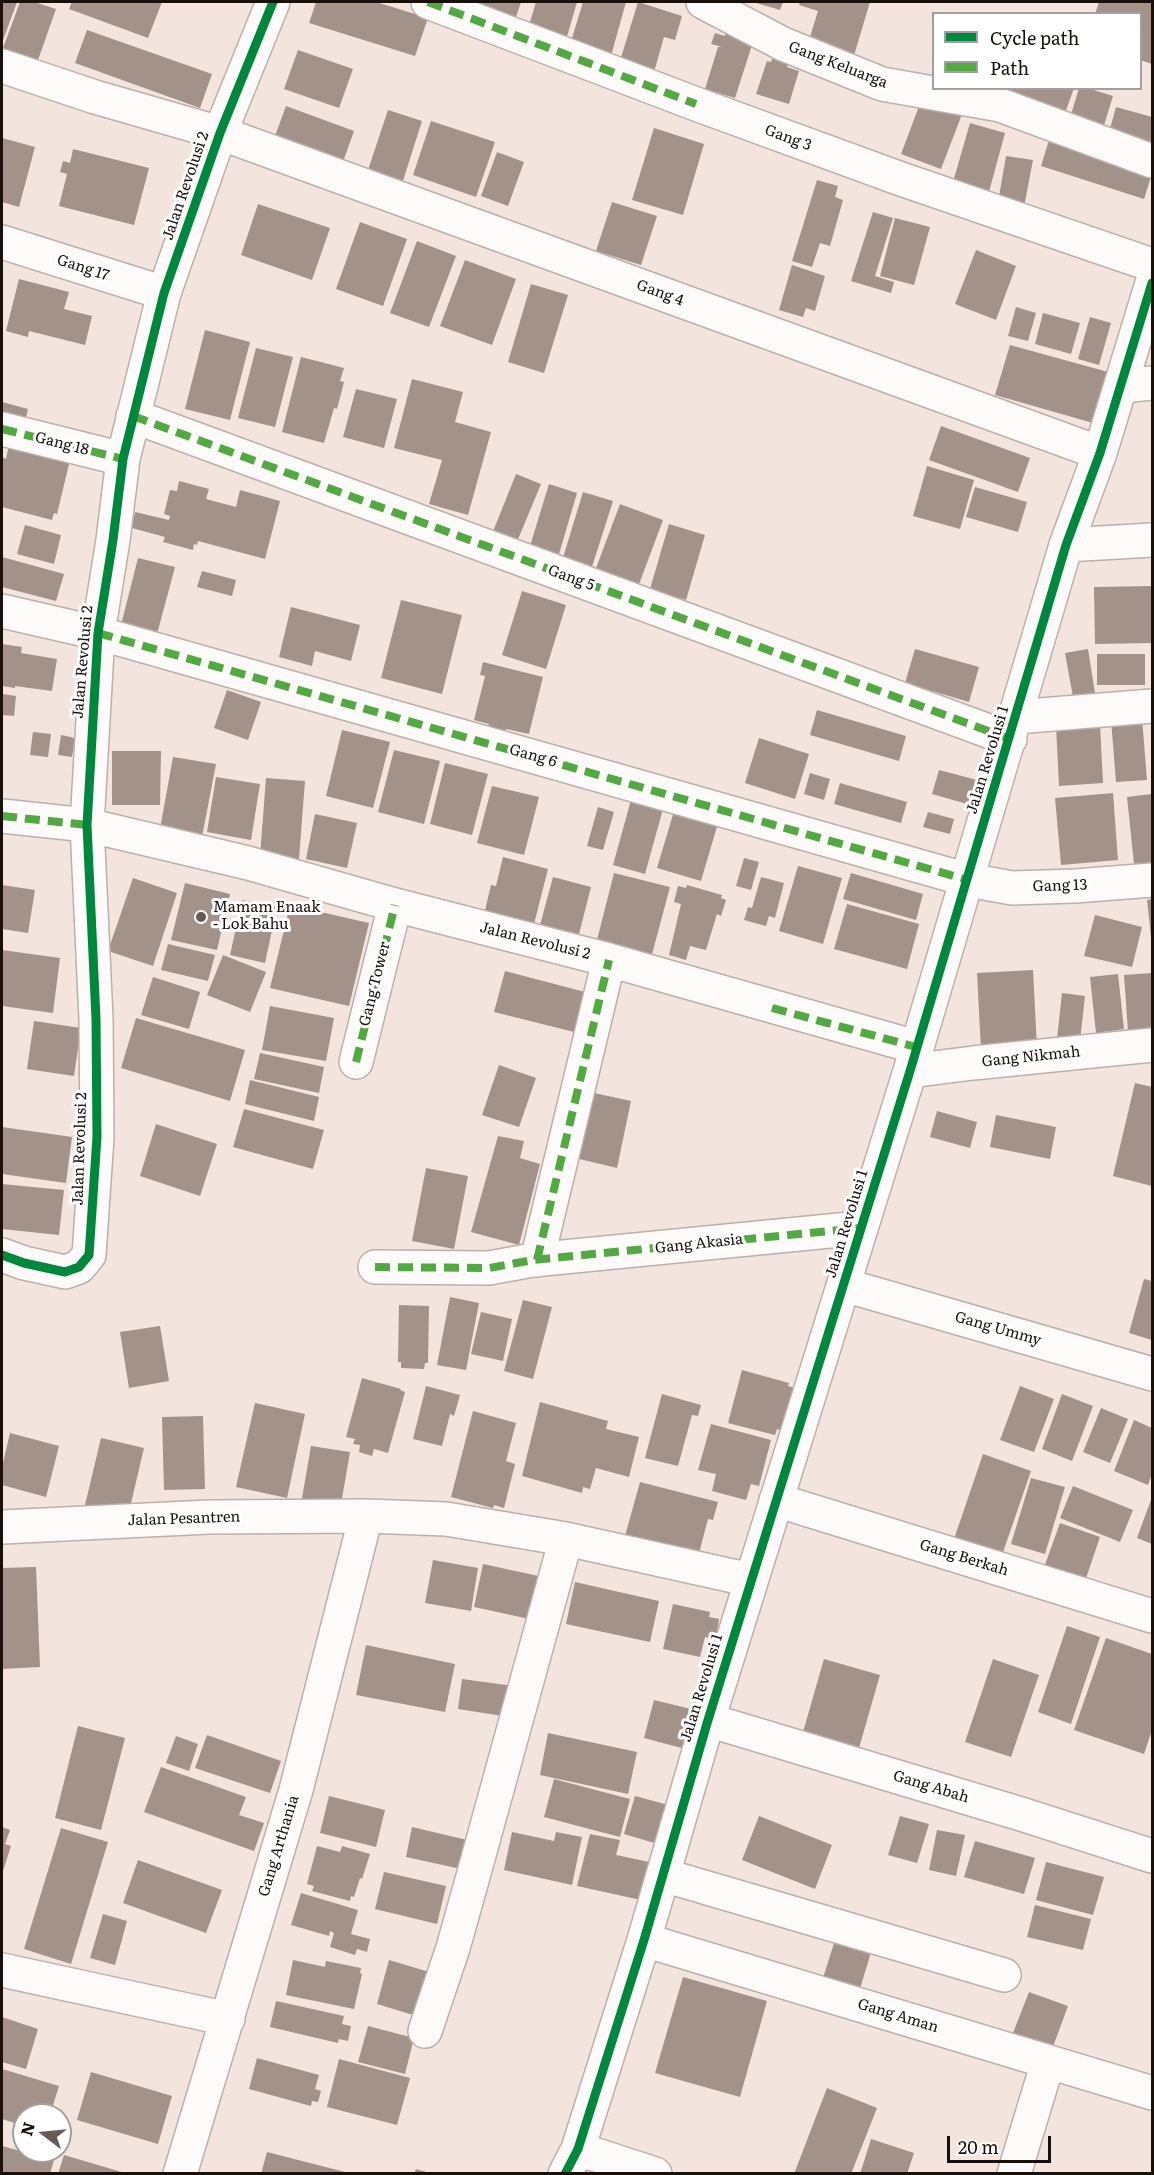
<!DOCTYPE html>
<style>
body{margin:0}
#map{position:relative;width:1154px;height:2175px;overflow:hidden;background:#f3e4dd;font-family:Literata,serif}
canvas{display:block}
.frame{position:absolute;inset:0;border:3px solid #19100c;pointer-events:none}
.legend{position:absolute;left:932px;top:12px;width:210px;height:78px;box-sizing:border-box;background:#fff;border:2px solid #a39f9e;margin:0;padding:8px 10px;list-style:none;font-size:18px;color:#19100c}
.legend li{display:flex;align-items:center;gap:12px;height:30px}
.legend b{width:30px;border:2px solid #a39f9e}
.north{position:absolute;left:12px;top:2103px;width:60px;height:60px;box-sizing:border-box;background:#fff;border:2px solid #a39f9e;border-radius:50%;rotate:286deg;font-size:16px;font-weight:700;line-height:24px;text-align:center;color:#19100c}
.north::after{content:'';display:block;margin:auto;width:21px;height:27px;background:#655a55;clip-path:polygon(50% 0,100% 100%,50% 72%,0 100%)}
.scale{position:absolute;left:947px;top:2136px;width:104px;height:27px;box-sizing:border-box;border:3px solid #19100c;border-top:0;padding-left:8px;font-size:18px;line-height:21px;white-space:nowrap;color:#19100c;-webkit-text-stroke:4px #fff;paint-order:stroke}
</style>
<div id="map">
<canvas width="1154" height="2175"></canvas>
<div class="frame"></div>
<ul class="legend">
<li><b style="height:8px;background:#00873e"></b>Cycle path</li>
<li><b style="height:8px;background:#52a841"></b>Path</li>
</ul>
<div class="north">N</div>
<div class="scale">20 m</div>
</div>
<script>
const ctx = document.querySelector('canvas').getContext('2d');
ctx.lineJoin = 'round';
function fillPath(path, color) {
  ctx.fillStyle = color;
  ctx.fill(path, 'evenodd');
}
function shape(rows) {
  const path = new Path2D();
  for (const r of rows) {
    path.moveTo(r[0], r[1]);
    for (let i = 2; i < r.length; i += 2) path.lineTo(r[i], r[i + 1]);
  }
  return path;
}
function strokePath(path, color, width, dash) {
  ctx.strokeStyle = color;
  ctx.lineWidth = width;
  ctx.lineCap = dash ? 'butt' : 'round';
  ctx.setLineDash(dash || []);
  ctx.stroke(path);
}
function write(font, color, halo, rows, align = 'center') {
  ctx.font = font + ' Literata,serif';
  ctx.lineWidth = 6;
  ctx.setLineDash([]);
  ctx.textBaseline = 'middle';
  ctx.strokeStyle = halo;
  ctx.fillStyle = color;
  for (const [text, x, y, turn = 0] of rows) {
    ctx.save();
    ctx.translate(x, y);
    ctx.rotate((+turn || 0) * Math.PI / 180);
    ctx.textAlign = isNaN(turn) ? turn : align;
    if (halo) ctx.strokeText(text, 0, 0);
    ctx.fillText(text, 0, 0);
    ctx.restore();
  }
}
fillPath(shape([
 [2,2,17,2,2,43],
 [20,2,34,2,56,9,38,60,3,48],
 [72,2,162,2,148,38,69,9],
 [316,2,376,2,428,18,415,56,309,23],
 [479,2,521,2,512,29,475,17],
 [536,2,577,2,566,40,528,29],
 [583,2,626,2,609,63,568,51],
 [638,2,682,16,675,40,664,37,654,72,620,61],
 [753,2,783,2,780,10],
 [800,2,870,2,852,62,809,40,818,11,799,5],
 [1099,2,1152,2,1152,64,1140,60,1140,14,1095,14],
 [87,30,212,74,200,108,75,63],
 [715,33,725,36,725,34,753,42,735,98,705,89,718,47,722,47,711,44],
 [298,50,353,69,339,108,284,89],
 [774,52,790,57,787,67,799,71,789,104,756,94,767,61,771,62],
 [996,88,1074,88,1063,119],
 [1079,88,1087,88,1113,96,1100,138,1067,128],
 [924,93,964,109,941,169,901,154],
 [286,106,354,131,343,162,275,136],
 [1116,107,1152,117,1152,153,1106,143],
 [388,110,422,121,402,184,367,173],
 [431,121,495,142,476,197,413,175],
 [970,123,1005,133,987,199,951,189],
 [654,128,704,144,683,215,632,200],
 [2,138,35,147,19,207,2,202],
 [1049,140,1152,174,1144,199,1041,166],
 [73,149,149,168,134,225,59,206,67,174,60,172,63,161,70,163],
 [497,152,524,162,508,206,481,196],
 [1006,156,1033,160,1024,207,998,202],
 [817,180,838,186,835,197,843,200,830,246,820,243,812,267,792,261],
 [612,202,657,216,641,265,596,251],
 [258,204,330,228,312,280,241,255],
 [873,212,893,218,875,276,894,282,891,293,851,281],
 [895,218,930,227,914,285,880,276],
 [360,222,407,239,383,306,336,289],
 [417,241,456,256,429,327,390,313],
 [976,250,1016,266,996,320,955,304],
 [465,260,516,279,492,345,440,326],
 [792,265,825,276,815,311,806,308,803,317,779,310],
 [19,279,69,292,64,309,92,316,85,345,29,331,28,337,6,331],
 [531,284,568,295,544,373,508,362],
 [1016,307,1036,313,1028,341,1008,336],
 [1043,313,1080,323,1071,354,1035,344],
 [1090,317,1111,323,1099,365,1078,359],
 [205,330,250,342,230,420,185,409],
 [1010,345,1108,372,1093,423,995,395],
 [256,348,293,357,275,427,238,418],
 [301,357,344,368,340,381,344,382,337,409,334,408,324,443,282,432],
 [412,379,463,392,455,422,491,432,468,515,429,504,442,460,394,448],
 [356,389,397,399,384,448,343,437],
 [2,402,28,409,24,426,2,420],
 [941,426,1030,458,1018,492,929,460],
 [9,445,70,460,57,514,54,513,52,520,2,507,2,457,6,459],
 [927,466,974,480,960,529,913,516],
 [516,474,541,484,514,549,490,539],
 [179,481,209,489,206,499,236,507,240,490,280,501,265,559,198,541,197,545,194,544,193,550,163,542,165,537,132,528,135,512,169,520,170,516,164,514,170,490,177,491],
 [549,484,577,493,559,554,530,546],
 [975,487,1027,502,1018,532,966,517],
 [583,492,613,501,591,570,562,561],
 [620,504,663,520,638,587,595,571],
 [669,524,705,535,686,600,650,589],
 [25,525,61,535,54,564,17,554],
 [2,557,64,574,56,601,2,587],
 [138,558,175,567,157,634,121,625],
 [202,571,236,580,232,596,197,587],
 [1152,586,1152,643,1095,644,1094,587],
 [522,591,566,605,546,669,502,655],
 [401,600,462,615,442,694,381,678],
 [291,607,360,625,351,661,315,651,312,666,279,657],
 [2,644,22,647,21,653,57,659,52,691,15,686,15,688,2,686],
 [915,649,979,667,969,702,905,683],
 [1088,649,1095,693,1073,697,1065,653],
 [1097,654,1145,654,1145,685,1097,685],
 [483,662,543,677,529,734,506,729,504,738,486,733,489,724,474,720,485,676,480,675],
 [227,690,261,702,248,740,214,728],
 [2,694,16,696,14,716,2,715],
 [817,710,906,736,899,761,810,735],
 [1142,718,1147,780,1116,782,1111,720],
 [1100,724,1103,783,1059,786,1056,726],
 [342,730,390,742,373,808,326,796],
 [33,732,51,734,48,757,30,755],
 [61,735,75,738,72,757,58,755],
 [759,738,809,754,795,799,745,783],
 [394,750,440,761,424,824,378,812],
 [112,751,161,751,160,805,112,805],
 [173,757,216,764,202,837,160,829],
 [445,763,488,774,472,835,430,824],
 [939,770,981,781,974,806,932,794],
 [810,773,830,779,824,800,804,794],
 [216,777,260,784,251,840,207,832],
 [266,778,305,781,299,859,260,856],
 [840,783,907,802,901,823,834,804],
 [492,786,539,797,524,855,477,843],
 [1113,793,1118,860,1061,865,1055,798],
 [1152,794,1152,862,1134,864,1127,797],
 [631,800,663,809,645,874,613,865],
 [598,807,614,812,603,850,587,846],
 [674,811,718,823,701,881,657,868],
 [928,812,954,819,950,834,923,827],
 [315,814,357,823,347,868,306,859],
 [503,857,548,869,531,936,482,923,491,885,496,886],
 [744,858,759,862,751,890,736,886],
 [798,866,842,878,823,944,779,931],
 [614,873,670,887,651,958,596,944],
 [851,873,923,894,916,920,843,899],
 [553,877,591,887,575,950,536,940],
 [761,877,784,883,775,918,769,916,766,926,744,920,748,907,752,908],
 [133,878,177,893,153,966,108,951],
 [185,883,230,894,217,950,171,940],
 [2,885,35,890,28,933,2,929],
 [687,885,722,895,721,898,726,900,721,916,717,914,706,950,690,946,686,960,669,955,681,904,674,902,678,886,686,888],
 [1152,899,1152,937,1151,937,1147,900],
 [242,900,277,907,265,963,230,955],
 [847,904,919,924,907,969,834,949],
 [290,905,369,923,349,1006,270,988],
 [1095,915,1142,927,1132,967,1084,956],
 [168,944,215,955,208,981,161,970],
 [2,950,60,958,53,1013,2,1006],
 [223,955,266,972,250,1012,207,995],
 [1033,970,1037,1048,981,1051,977,973],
 [505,971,585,992,574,1032,494,1012],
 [1152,973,1152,1029,1128,1031,1124,975],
 [1118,974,1124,1029,1096,1033,1090,977],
 [153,977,200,992,189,1029,141,1015],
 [1062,993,1085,996,1079,1050,1056,1048],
 [270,1006,334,1018,326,1061,262,1050],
 [136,1018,245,1050,230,1101,121,1068],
 [34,1021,81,1028,74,1076,27,1069],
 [260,1053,324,1067,319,1093,254,1079],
 [499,1065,536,1078,519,1127,482,1115],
 [250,1080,319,1097,314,1121,245,1104],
 [1135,1083,1152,1087,1152,1186,1113,1176],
 [585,1091,631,1101,617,1168,571,1157],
 [244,1109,324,1130,313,1169,233,1147],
 [937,1111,977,1122,970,1148,930,1137],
 [996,1115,1056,1127,1050,1159,990,1147],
 [156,1124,217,1144,200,1196,140,1176],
 [2,1127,72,1137,66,1183,2,1174],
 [498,1136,524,1141,520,1158,540,1164,519,1245,471,1232],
 [426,1168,468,1176,454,1249,412,1241],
 [2,1184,64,1190,59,1235,2,1229],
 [1144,1279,1152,1281,1152,1340,1129,1333],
 [450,1297,479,1303,466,1370,437,1365],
 [523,1300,552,1307,533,1379,504,1371],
 [399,1305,429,1306,428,1363,425,1363,424,1369,401,1368,401,1362,398,1362],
 [481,1312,512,1319,503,1361,471,1354],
 [160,1326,169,1381,129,1388,120,1332],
 [742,1370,789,1383,788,1386,799,1389,787,1432,777,1429,775,1435,728,1423],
 [362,1378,401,1389,400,1390,405,1392,388,1453,374,1449,372,1456,359,1452,360,1445,353,1444,355,1439,346,1437],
 [426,1386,460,1395,454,1416,450,1414,442,1446,413,1439],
 [1020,1386,1054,1399,1034,1452,1000,1440],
 [662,1394,701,1405,698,1416,692,1415,678,1466,645,1458],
 [1062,1394,1093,1406,1072,1461,1042,1449],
 [540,1402,608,1421,606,1429,639,1437,629,1477,596,1468,590,1489,583,1487,582,1493,522,1476],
 [255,1403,305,1414,287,1498,236,1487],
 [1101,1408,1128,1419,1110,1463,1083,1452],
 [473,1411,516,1423,506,1461,515,1464,504,1508,494,1505,493,1508,451,1497],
 [203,1416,205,1489,164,1490,162,1417],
 [1134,1420,1152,1428,1152,1474,1148,1485,1114,1471],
 [711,1424,771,1440,759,1486,751,1484,746,1500,712,1491,716,1474,698,1470],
 [10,1433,59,1446,46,1497,2,1485,2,1467],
 [101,1438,144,1448,128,1516,85,1505],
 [311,1446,350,1452,340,1510,301,1504],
 [983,1454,1031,1471,1001,1558,953,1542],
 [1031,1478,1065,1487,1045,1554,1011,1544],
 [640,1482,718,1502,713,1520,708,1519,698,1557,623,1543],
 [1073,1486,1133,1510,1120,1542,1060,1518],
 [1152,1497,1152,1544,1137,1538],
 [1060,1523,1100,1537,1083,1587,1042,1573],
 [433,1560,478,1568,471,1611,425,1603],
 [483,1564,543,1577,534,1620,474,1607],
 [36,1567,40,1667,2,1669,2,1568],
 [575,1582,659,1601,650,1642,566,1624],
 [673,1604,710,1612,709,1617,719,1619,716,1639,705,1637,700,1657,663,1649],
 [1067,1626,1100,1637,1071,1724,1038,1712],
 [1106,1638,1152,1654,1152,1730,1144,1754,1074,1730],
 [366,1645,455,1664,445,1712,356,1695],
 [824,1659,880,1675,859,1748,803,1732],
 [993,1659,1039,1675,1011,1757,965,1742],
 [462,1679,521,1687,516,1718,458,1709],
 [654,1700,695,1710,685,1749,644,1738],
 [78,1726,125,1738,101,1830,55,1818],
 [548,1733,637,1752,628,1794,540,1775],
 [207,1735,281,1761,270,1793,195,1768],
 [176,1736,198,1744,189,1771,166,1763],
 [161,1767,246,1797,239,1815,264,1823,254,1851,144,1812],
 [554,1779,630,1799,620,1837,544,1817],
 [329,1796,385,1810,376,1847,320,1833],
 [635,1796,672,1806,661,1845,624,1834],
 [759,1816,832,1845,815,1889,742,1860],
 [900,1816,929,1824,917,1863,888,1855],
 [2,1827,10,1830,5,1844,11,1846,2,1874],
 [412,1827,467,1840,461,1869,406,1857],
 [61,1828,108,1842,71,1964,24,1949],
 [937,1830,965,1835,956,1876,929,1870],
 [512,1832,554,1841,556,1832,582,1837,572,1885,504,1870],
 [590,1834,620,1840,616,1855,649,1862,641,1900,577,1886],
 [975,1841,1035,1858,1024,1894,964,1877],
 [317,1846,340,1852,342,1846,370,1854,362,1879,360,1878,354,1897,351,1896,350,1901,312,1891,314,1886,307,1884],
 [138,1860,222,1890,206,1933,123,1903],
 [1046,1862,1104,1877,1093,1915,1036,1900],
 [384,1872,446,1886,437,1924,375,1909],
 [301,1893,358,1910,351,1934,370,1939,367,1952,357,1949,355,1955,330,1947,334,1933,330,1931,329,1936,291,1925],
 [1035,1905,1091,1919,1083,1950,1027,1937],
 [103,1914,127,1921,115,1965,90,1958],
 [836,1937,872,1949,859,1992,822,1981],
 [293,1960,325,1967,326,1961,361,1968,360,1973,362,1974,354,2009,286,1995],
 [389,1960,436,1974,423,2018,377,2004],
 [683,1977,767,2001,740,2097,655,2073],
 [1029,1992,1068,2006,1051,2052,1011,2038],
 [276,2001,344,2016,342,2024,351,2026,348,2041,339,2039,338,2043,270,2027],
 [2,2017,38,2029,26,2069,2,2062],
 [368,2026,414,2038,405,2074,358,2062],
 [257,2058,319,2075,315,2089,321,2091,318,2102,312,2101,311,2106,249,2089],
 [339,2059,410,2078,397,2125,327,2107],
 [2,2069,59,2086,50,2115,24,2115,24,2126,2,2119],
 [91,2072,172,2096,158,2144,77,2120],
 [827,2088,877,2108,851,2174,794,2174],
 [871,2139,914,2153,907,2174,860,2174],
 [2,2146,54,2160,50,2174,2,2174],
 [267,2152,349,2173,348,2174,261,2174],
 [64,2155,125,2173,125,2174,58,2174],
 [416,2169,430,2173,430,2174,414,2174]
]), '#a3928a');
const minor = shape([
 [428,2,696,104,901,179,1152,265],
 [703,2,783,44,882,84,1000,105,1152,161],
 [2,66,95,97,220,133,1100,453],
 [2,242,164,293],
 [1121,386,1152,383],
 [133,416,1010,739],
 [2,429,123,459],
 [1066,545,1152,540],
 [2,611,98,633,968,880,1012,888,1075,886,1152,880],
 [1016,717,1152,706],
 [2,816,87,825,248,863,395,905,609,960,916,1047],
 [356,1062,395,905],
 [910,1071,973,1063,1152,1045],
 [2,1255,24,1263,65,1272,79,1267,89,1255,97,1137,96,1019,87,825,98,633,113,540,123,459,164,293,220,133,273,2],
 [537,1260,609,960],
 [375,1267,489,1268,533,1260,860,1228],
 [844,1285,1152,1374],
 [776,1500,1152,1616],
 [2,1527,209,1517,366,1516,446,1519,566,1539,751,1580],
 [708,1720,1021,1814,1152,1856],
 [663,1875,1004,1975],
 [644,1940,1152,2093],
 [2,1970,228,2019],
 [425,2031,453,1948,474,1873,566,1539],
 [578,2149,655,2174],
 [180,2174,296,1790,366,1516],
 [565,2174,578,2149,644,1940,708,1720,910,1071,1066,545,1100,453,1152,283],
 [1014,2174,1048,2062]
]);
strokePath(minor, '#bbb0ab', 36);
strokePath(minor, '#fdfbfa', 33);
strokePath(shape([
 [428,2,696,104],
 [133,416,1010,739],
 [2,429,123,459],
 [98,633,968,880],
 [2,816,87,825],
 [772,1008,916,1047],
 [356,1062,395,905],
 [537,1260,609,960],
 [375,1267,489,1268,533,1260,860,1228]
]), '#52a841', 8, [15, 8]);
strokePath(shape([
 [2,1255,24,1263,65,1272,79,1267,89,1255,97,1137,96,1019,87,825,98,633,113,540,123,459,164,293,220,133,273,2],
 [565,2174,578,2149,644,1940,708,1720,910,1071,1066,545,1100,453,1152,283]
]), '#00873e', 9);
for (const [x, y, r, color] of [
 [201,917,6,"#655a55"]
]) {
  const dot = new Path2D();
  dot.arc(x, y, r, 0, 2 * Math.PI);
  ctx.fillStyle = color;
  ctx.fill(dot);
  strokePath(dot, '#fff', 2);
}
write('15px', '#19100c', '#fff', [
 ["Gang Keluarga",838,65,21],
 ["Gang 3",788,138,20],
 ["Jalan Revolusi 2",186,186,-71],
 ["Gang 17",83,268,18],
 ["Gang 4",660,293,20],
 ["Gang 18",62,444,14],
 ["Gang 5",571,578,20],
 ["Jalan Revolusi 2",83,662,-85],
 ["Gang 6",533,756,16],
 ["Jalan Revolusi 1",988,760,-73],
 ["Gang 13",1060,886,-2],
 ["Jalan Revolusi 2",535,941,14],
 ["Gang Tower",375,984,-76],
 ["Gang Nikmah",1031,1057,-6],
 ["Jalan Revolusi 2",80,1149,-88],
 ["Jalan Revolusi 1",847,1224,-73],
 ["Gang Akasia",699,1244,-6],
 ["Gang Ummy",998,1329,16],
 ["Jalan Pesantren",184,1519,-2],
 ["Gang Berkah",964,1558,17],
 ["Jalan Revolusi 1",702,1688,-73],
 ["Gang Abah",931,1787,17],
 ["Gang Arthania",279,1846,-73],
 ["Gang Aman",898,2016,17]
]);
write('15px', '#19100c', '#fff', [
 ["Mamam Enaak",213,908],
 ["- Lok Bahu",213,925]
], 'left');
</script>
